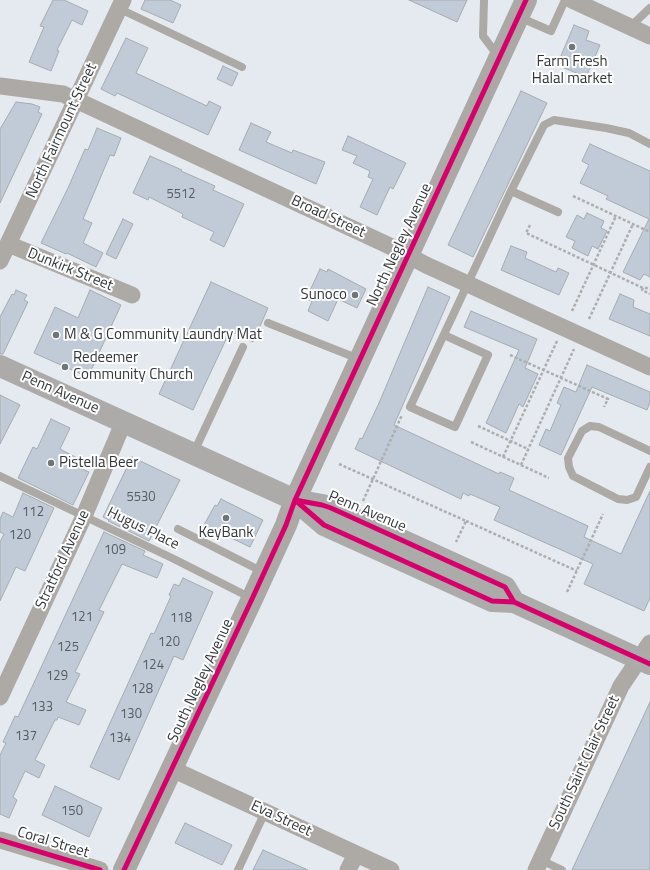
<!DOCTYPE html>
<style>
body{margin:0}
canvas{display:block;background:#e4eaf0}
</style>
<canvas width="650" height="870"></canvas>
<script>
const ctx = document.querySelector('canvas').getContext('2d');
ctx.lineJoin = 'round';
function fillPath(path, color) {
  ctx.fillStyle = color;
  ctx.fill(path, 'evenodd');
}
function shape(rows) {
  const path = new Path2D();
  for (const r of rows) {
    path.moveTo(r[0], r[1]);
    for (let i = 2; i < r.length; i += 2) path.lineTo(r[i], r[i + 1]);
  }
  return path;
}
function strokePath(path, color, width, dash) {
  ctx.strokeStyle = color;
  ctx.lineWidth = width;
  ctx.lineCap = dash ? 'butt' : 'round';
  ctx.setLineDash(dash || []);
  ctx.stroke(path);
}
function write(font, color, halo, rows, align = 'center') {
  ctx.font = font + ' "Titillium Web",sans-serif';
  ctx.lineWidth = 4;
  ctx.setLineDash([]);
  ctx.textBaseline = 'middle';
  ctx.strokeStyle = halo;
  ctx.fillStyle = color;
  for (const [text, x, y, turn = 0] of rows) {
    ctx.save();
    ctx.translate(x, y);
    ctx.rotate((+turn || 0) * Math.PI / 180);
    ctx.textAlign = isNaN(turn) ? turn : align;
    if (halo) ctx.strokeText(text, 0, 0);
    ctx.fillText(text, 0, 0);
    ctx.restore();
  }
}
const building = shape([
 [53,0,64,0,88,11,82,25,72,20,57,50,59,51,51,71,29,62,44,27,40,26,53,0],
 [145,0,170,0,181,5,173,23,141,9,145,0],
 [409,0,467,0,457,22,409,0],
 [574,25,589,31,586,40,600,45,586,77,557,65,574,25],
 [126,38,148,48,136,73,207,106,209,101,221,107,208,135,117,93,115,96,101,89,126,38],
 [223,66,238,73,232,86,217,79,223,66],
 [521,91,547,103,473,257,448,245,521,91],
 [16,102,32,104,40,107,38,112,42,114,0,203,0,129,16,102],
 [251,123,271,132,266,142,292,153,293,150,325,162,316,184,239,150,251,123],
 [97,128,121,138,114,156,110,155,83,219,92,223,83,243,103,253,96,267,67,253,66,254,41,243,68,188,85,149,88,150,97,128],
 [348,136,406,163,393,189,390,187,377,215,360,207,373,179,368,177,370,171,353,163,357,156,342,150,348,136],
 [590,144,650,171,650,277,644,274,640,280,623,272,649,219,606,199,608,196,580,183,589,165,582,161,590,144],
 [150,156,182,170,181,171,215,186,213,190,244,204,224,247,210,240,214,232,182,217,183,214,149,197,148,200,133,193,150,156],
 [587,213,604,221,601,228,607,231,598,249,592,246,588,256,572,248,575,241,566,237,577,215,584,219,587,213],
 [123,219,133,224,116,259,106,254,123,219],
 [511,246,527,252,525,258,556,272,558,268,569,273,559,295,501,270,511,246],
 [320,269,327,272,328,269,366,289,357,308,338,299,328,321,308,311,312,301,306,299,320,269],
 [211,282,268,308,253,342,230,331,193,410,159,394,211,282],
 [428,287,450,297,394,425,499,474,500,472,514,478,509,490,588,526,584,537,621,554,650,491,650,598,644,611,584,584,593,564,494,520,500,507,470,494,469,496,463,493,461,499,355,449,360,438,362,439,379,403,428,287],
 [16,290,27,295,24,300,28,302,3,354,0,354,0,317,12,294,14,295,16,290],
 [90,290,121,305,88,377,34,353,55,307,78,318,90,290],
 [620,294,634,300,633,307,650,314,650,336,609,319,620,294],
 [471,311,537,339,525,368,538,374,523,407,519,404,506,433,486,423,519,350,464,327,471,311],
 [587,365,650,392,650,402,647,410,592,387,561,455,539,445,546,429,550,431,561,405,557,403,564,387,576,392,587,365],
 [0,395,20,405,0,444,0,395],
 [51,419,70,428,60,449,79,459,76,466,89,472,73,505,18,478,33,447,37,449,51,419],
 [132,457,180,480,149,541,108,521,109,520,103,517,132,457],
 [23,493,54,508,25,571,16,567,0,601,0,542,4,534,0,532,0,519,3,512,13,517,23,493],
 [221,499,263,520,250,547,204,525,215,505,217,506,221,499],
 [104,532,145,551,143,555,163,564,157,578,122,564,99,610,104,612,75,672,80,674,66,702,86,710,79,725,58,717,57,720,55,720,35,760,45,765,39,778,25,771,13,797,17,800,9,818,0,814,0,755,6,743,3,742,15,716,18,717,104,532],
 [183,578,213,592,183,660,174,656,119,780,90,767,151,633,154,634,171,596,169,595,174,584,179,586,183,578],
 [650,702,650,870,572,870,650,702],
 [55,786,102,808,89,837,42,815,55,786],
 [185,823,232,845,222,865,175,843,185,823],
 [263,850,308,870,253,870,263,850]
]);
fillPath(building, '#c0cbd7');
strokePath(building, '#a7abb0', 1);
strokePath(shape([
 [573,196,650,232],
 [530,225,526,233,643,288,650,288],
 [643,288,642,290,650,294],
 [572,311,616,216],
 [589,319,633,224],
 [510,355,608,399,604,407],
 [478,426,528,449],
 [471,442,549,478],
 [503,457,557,341],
 [339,464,466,521,456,542],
 [521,465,574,349],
 [363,501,402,415],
 [466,521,577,571],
 [567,592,603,514]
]), '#aeaeae', 2.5, [3, 2]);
strokePath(shape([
 [484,0,483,36,498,56],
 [120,9,242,67],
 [519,17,551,31,565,0],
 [630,27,650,8],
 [511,191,558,212],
 [268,323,359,359],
 [444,335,488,355,455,427,410,407,511,191,544,125,554,120,606,128,629,133,650,144],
 [650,451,599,427,590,426,582,431,568,458,569,467,573,476,618,499,627,500,636,497,650,467],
 [194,452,243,347],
 [0,476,174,559,251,598],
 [178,529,263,572],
 [541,860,562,870],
 [238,870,265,812]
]), '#ada9a5', 8);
strokePath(shape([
 [572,0,650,36],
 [0,86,63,94,394,248,426,265,650,367],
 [8,244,132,295],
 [0,261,123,0],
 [0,697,84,516,124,421],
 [172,769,391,870],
 [0,840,100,870],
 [348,870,356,854],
 [536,870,621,686,650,643]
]), '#ada9a5', 17);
strokePath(shape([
 [124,870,252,599,286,525,295,500,526,0]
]), '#aba8a5', 22);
strokePath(shape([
 [0,366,295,500,322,505,331,508,505,587,514,602],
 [296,501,324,525,492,601,514,602,650,664]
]), '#adaaaa', 22);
strokePath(shape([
 [295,500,324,525,492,601,514,602,650,664],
 [295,500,322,505,331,508,505,587,514,602],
 [0,840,100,870],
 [124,870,252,599,286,525,295,500,526,0]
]), '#d6006c', 5);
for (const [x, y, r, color] of [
 [572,47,4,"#70757a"],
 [355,295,4,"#70757a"],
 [56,335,4,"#70757a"],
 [65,367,4,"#70757a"],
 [51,463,4,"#70757a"],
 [226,518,4,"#70757a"]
]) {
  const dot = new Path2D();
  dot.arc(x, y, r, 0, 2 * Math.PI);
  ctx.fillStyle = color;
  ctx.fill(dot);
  strokePath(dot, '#fff', 1.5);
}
write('13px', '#565b61', null, [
 ["5512",181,195],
 ["5530",141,498],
 ["112",33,513],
 ["120",20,536],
 ["109",115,551],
 ["121",82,618],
 ["118",181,619],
 ["120",169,643],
 ["125",68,648],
 ["124",153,666],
 ["129",57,677],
 ["128",142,690],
 ["133",42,708],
 ["130",131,715],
 ["137",26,737],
 ["134",120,739],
 ["150",72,812]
]);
write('15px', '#32363a', '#fff', [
 ["Farm Fresh",572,62,"center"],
 ["Halal market",572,79,"center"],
 ["Sunoco",347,295,"right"],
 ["M & G Community Laundry Mat",64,335],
 ["Redeemer",73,358],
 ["Community Church",73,375],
 ["Pistella Beer",59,463],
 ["KeyBank",226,533,"center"]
], 'left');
write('15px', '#32363a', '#fff', [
 ["North Fairmount Street",62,131,-65],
 ["Broad Street",328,217,25],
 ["North Negley Avenue",400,245,-65],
 ["Dunkirk Street",70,270,22],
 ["Penn Avenue",60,393,24],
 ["Penn Avenue",367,512,23],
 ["Hugus Place",143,529,26],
 ["Stratford Avenue",63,560,-65],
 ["South Negley Avenue",201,681,-65],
 ["South Saint Clair Street",585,763,-65],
 ["Eva Street",281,819,25],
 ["Coral Street",53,843,17]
]);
</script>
